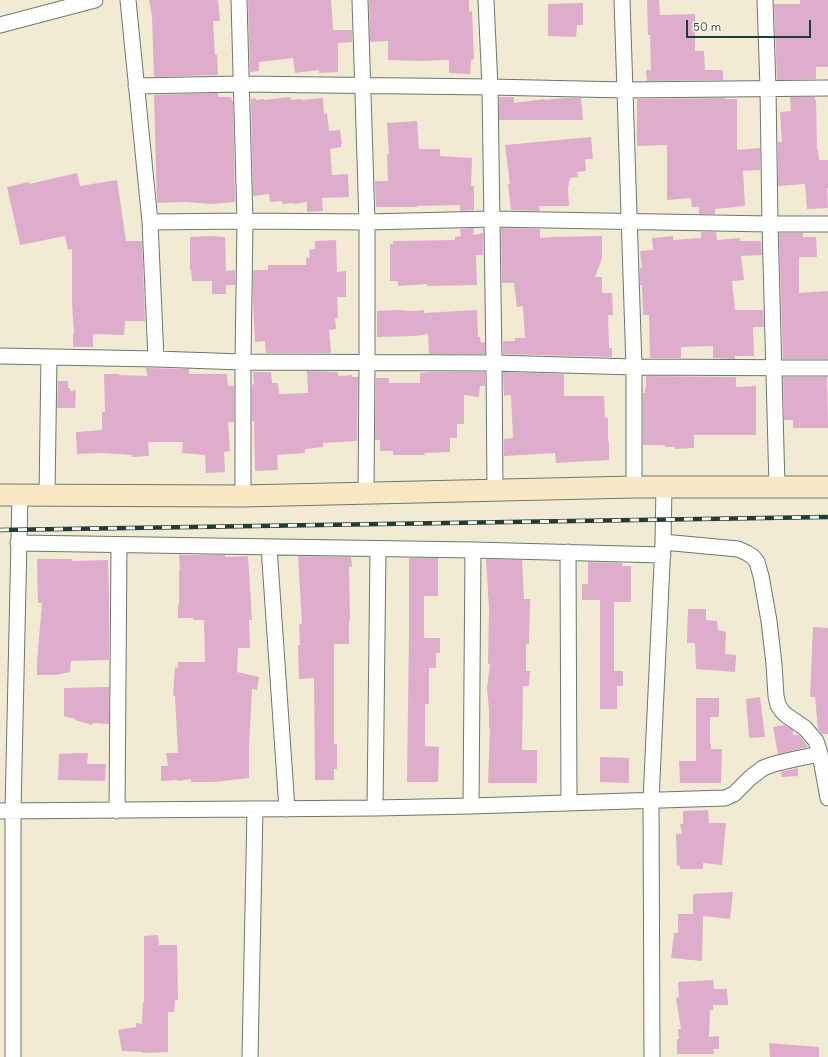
<!DOCTYPE html>
<style>
body{margin:0}
#map{position:relative;width:828px;height:1057px;overflow:hidden;background:#f1ebd4;font-family:Delius,sans-serif}
canvas{display:block}
.scale{position:absolute;left:686px;top:20px;width:125px;height:18px;box-sizing:border-box;border:2px solid #1f3d34;border-top:0;padding-left:5px;font-size:12px;line-height:14px;white-space:nowrap;color:#1f3d34;-webkit-text-stroke:3px #fbf7ec;paint-order:stroke}
</style>
<div id="map">
<canvas width="828" height="1057"></canvas>
<div class="scale">50 m</div>
</div>
<script>
const ctx = document.querySelector('canvas').getContext('2d');
ctx.lineJoin = 'round';
function fillPath(path, color) {
  ctx.fillStyle = color;
  ctx.fill(path, 'evenodd');
}
function shape(rows) {
  const path = new Path2D();
  for (const r of rows) {
    path.moveTo(r[0], r[1]);
    for (let i = 2; i < r.length; i += 2) path.lineTo(r[i], r[i + 1]);
  }
  return path;
}
function strokePath(path, color, width, dash) {
  ctx.strokeStyle = color;
  ctx.lineWidth = width;
  ctx.lineCap = dash ? 'butt' : 'round';
  ctx.setLineDash(dash || []);
  ctx.stroke(path);
}
fillPath(shape([
 [149,0,218,0,220,21,213,21,215,55,217,55,218,75,154,77,152,17],
 [248,0,331,0,333,30,352,30,352,42,338,43,338,72,319,73,319,70,295,73,293,58,259,62,259,71,250,72],
 [369,0,469,0,469,12,472,11,474,59,471,60,470,74,449,73,449,60,446,60,421,61,388,60,388,41,370,42],
 [647,0,659,0,660,15,695,14,695,51,704,51,705,70,723,70,723,80,647,81,646,70,651,70,650,35,648,35],
 [800,0,828,0,828,67,816,67,816,79,777,80,774,4,800,4],
 [583,3,583,25,577,25,576,37,548,36,548,4],
 [218,93,218,97,231,97,232,101,233,101,235,202,212,204,185,202,157,203,154,95],
 [290,97,291,100,301,99,301,100,323,98,324,114,327,113,329,131,340,130,342,144,341,144,341,147,330,149,332,175,348,174,349,197,322,198,323,211,307,212,307,202,293,204,293,203,282,204,282,201,270,202,269,194,253,196,251,99,256,98,256,100,264,99,264,100],
 [499,97,514,97,514,103,545,99,545,100,563,98,581,98,583,120,499,120],
 [790,97,815,97,815,100,816,100,817,150,818,150,819,160,828,160,828,188,827,188,828,208,807,209,805,184,778,186,778,142,782,142,780,112,791,111],
 [725,98,725,99,737,99,737,150,760,148,760,170,743,171,745,206,715,209,715,214,699,214,699,207,692,207,691,198,667,200,667,145,637,146,637,99],
 [417,121,419,149,440,149,440,156,472,158,471,186,474,186,474,210,460,211,460,205,417,206,417,207,376,207,375,181,388,181,387,154,389,154,387,123],
 [591,137,593,159,585,159,586,171,577,172,578,177,570,178,568,188,569,206,539,206,540,211,511,210,508,184,510,184,505,145],
 [77,173,80,186,117,180,126,241,142,241,145,321,125,321,124,335,93,334,93,347,73,347,73,334,74,334,72,303,72,249,68,250,65,236,20,245,7,187,29,182,29,184],
 [474,228,473,235,483,233,483,255,476,255,477,285,427,286,427,284,398,286,398,281,390,281,390,244,393,244,393,241,455,240,455,237,461,236,460,229],
 [501,228,540,229,540,238,552,237,602,236,602,258,595,277,602,277,602,293,612,293,613,315,608,315,609,348,612,348,612,357,503,354,503,341,515,341,515,338,525,338,523,306,517,307,514,283,502,283],
 [701,232,716,232,717,240,740,238,740,241,761,241,762,255,741,256,744,280,732,281,735,310,763,310,764,327,753,327,754,356,735,356,735,359,713,358,713,346,681,347,681,358,650,358,649,315,643,315,642,285,640,285,640,268,642,268,640,251,653,250,652,238,673,236,673,240,701,238],
 [779,233,803,233,803,237,816,237,817,257,799,257,799,293,828,291,828,358,827,359,783,359],
 [209,236,225,237,226,271,235,270,235,285,226,285,226,294,212,294,212,281,192,281,191,270,190,270,190,237],
 [336,240,337,272,346,271,346,297,337,297,338,318,335,318,336,329,329,330,331,353,266,353,265,341,255,342,253,300,253,270,268,270,268,265,306,265,306,258,310,257,309,250,315,249,315,241],
 [396,310,412,311,424,310,424,313,477,310,478,337,480,337,481,343,485,342,485,354,429,354,428,334,415,336,377,337,377,311],
 [146,368,189,369,189,374,227,374,228,386,234,386,234,422,228,422,230,451,224,452,225,472,206,473,205,455,182,453,183,442,148,442,149,456,132,457,132,455,101,453,77,454,76,432,102,430,102,412,105,412,104,374,119,374,119,375,147,376],
 [307,371,338,372,338,376,352,375,352,377,358,377,357,441,323,443,323,447,305,449,305,453,277,455,278,470,255,471,254,421,252,421,252,385,254,384,253,372,271,372,272,383,278,383,279,394,308,393],
 [430,372,485,372,485,386,480,386,479,397,464,395,464,424,457,424,457,438,450,438,450,452,424,453,425,455,393,455,393,451,380,451,380,440,375,440,376,378,389,378,389,383,420,383,420,373],
 [503,372,564,374,564,396,604,396,605,418,608,418,608,441,609,441,609,460,556,463,555,453,504,456,504,439,513,438,511,395,504,396],
 [646,376,736,377,736,387,756,386,756,435,694,435,694,448,675,449,675,447,665,447,665,445,643,445,643,393,645,393,645,388,646,388],
 [783,377,827,377,828,428,793,428,793,420,784,420],
 [58,381,68,381,68,388,70,388,70,391,76,390,75,408,57,408],
 [179,555,225,555,225,557,248,556,252,620,249,620,250,648,238,648,237,672,259,677,257,690,252,689,249,746,249,778,214,782,191,782,191,779,178,781,177,780,161,781,161,766,168,766,166,753,179,753,178,753,175,696,173,696,175,667,178,668,178,662,205,662,204,620,193,620,193,618,178,618,178,605,179,605,179,570,180,570],
 [298,556,351,557,352,567,349,567,350,621,349,621,349,644,334,644,334,744,337,744,337,769,334,769,334,780,315,780,314,678,299,679,298,645,300,645,299,624,302,624],
 [409,558,438,558,438,596,424,596,424,638,440,638,440,653,436,653,436,668,429,668,429,704,425,704,425,746,439,747,438,782,407,782,409,633],
 [37,559,72,559,72,561,108,560,109,593,109,660,71,661,70,672,56,675,37,675,37,662,42,603,38,603],
 [486,559,522,560,524,599,530,599,529,644,526,644,526,671,530,671,529,686,523,686,522,750,537,750,537,783,488,783,490,728,489,728,489,709,487,688,490,664,488,664,489,608],
 [588,562,622,563,622,566,631,566,631,602,614,602,614,671,623,671,623,686,617,686,617,709,600,709,600,600,582,600,582,584,588,584],
 [688,609,706,609,706,620,717,621,718,630,726,632,725,654,736,655,735,672,696,669,695,643,687,643],
 [813,627,828,628,828,734,822,734,818,729,815,697,810,697],
 [109,687,109,724,93,723,92,725,75,720,75,718,70,718,64,716,64,688],
 [760,697,765,737,749,738,746,699],
 [696,698,719,698,719,717,710,717,710,744,711,744,711,749,722,749,721,783,680,783,679,761,696,761],
 [785,725,793,730,793,735,799,735,808,747,778,754,773,727],
 [78,753,88,753,87,764,106,764,105,781,58,780,59,754],
 [600,757,629,758,629,783,600,782],
 [798,768,798,776,782,777,781,772],
 [708,810,709,823,726,823,722,865,703,863,703,869,680,869,680,865,677,866,676,834,682,834,680,824,683,824,683,811],
 [733,892,730,919,703,916,702,961,671,958,674,933,678,933,678,914,693,914,693,894],
 [158,935,159,945,177,945,178,1000,175,1000,174,1012,168,1012,168,1052,142,1053,142,1052,122,1051,118,1030,136,1027,136,1023,142,1024,143,1002,144,1002,144,936],
 [713,980,714,989,727,989,728,1005,713,1005,713,1010,710,1010,709,1037,719,1036,719,1049,713,1049,714,1054,677,1054,677,1039,679,1039,678,1029,681,1029,676,998,679,997,678,982],
 [769,1043,819,1047,819,1057,770,1057]
]), '#deadcc');
const street = shape([
 [128,0,150,222,156,359],
 [239,0,245,221,243,362,243,496],
 [360,0,367,222,367,363,366,494],
 [486,0,490,87,494,363,495,490],
 [622,0,634,367,634,487],
 [765,0,768,88,770,224,777,487],
 [0,25,95,0],
 [136,86,241,84,490,87,625,90,828,88],
 [150,222,245,221,367,222,492,219,770,224,828,224],
 [0,356,156,359,243,362,494,363,634,367,828,368],
 [47,495,49,357],
 [663,542,738,549,747,553,753,557,757,562,761,576,769,621,774,664,776,696,778,705,782,711,786,715,805,728,816,741,820,754,828,798],
 [18,543,473,550,663,555],
 [269,547,287,809],
 [568,552,569,803],
 [471,806,473,550],
 [375,808,378,549],
 [0,811,375,808,471,806,725,798,734,794,750,778,763,768,774,764,795,759,820,754],
 [117,811,119,545],
 [13,1057,13,811,20,494],
 [250,1057,255,809],
 [652,1057,651,800,663,542,664,487]
]);
const secondary = shape([
 [0,495,243,496,634,487,828,487]
]);
strokePath(street, '#687a6c', 17);
strokePath(secondary, '#687a6c', 23);
strokePath(street, '#fff', 15);
strokePath(secondary, '#fae7c3', 21);
const rail = shape([
 [0,530,828,517]
]);
strokePath(rail, '#1f3d34', 4.5);
strokePath(rail, '#fbf7ec', 3, [9]);
</script>
